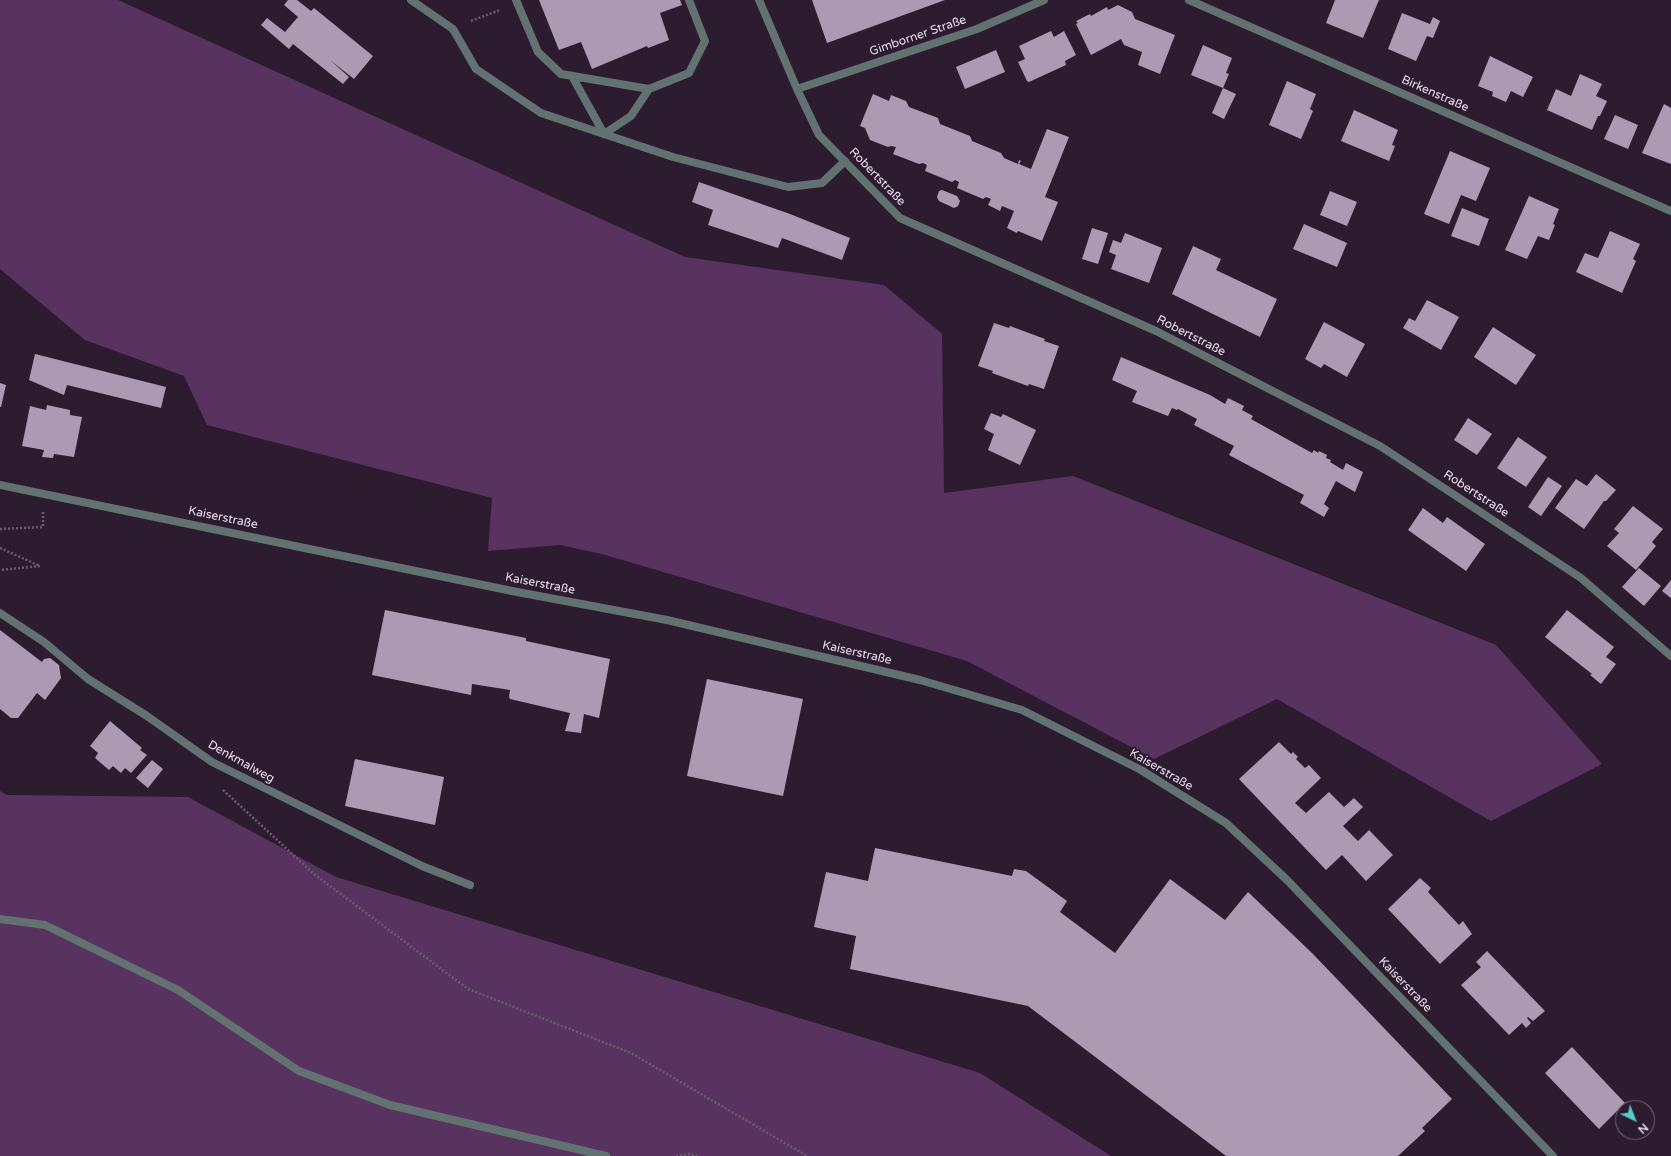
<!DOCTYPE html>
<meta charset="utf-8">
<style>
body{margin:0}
#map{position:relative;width:1671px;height:1156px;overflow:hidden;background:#2d1c30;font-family:"Varela Round",sans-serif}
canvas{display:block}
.north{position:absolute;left:1615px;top:1100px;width:40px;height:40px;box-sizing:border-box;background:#2d1c30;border:1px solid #78697a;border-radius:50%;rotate:137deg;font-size:11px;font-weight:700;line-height:16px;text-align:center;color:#e8ddea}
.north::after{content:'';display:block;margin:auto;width:14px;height:18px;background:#54cdc7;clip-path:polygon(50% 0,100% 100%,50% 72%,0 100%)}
</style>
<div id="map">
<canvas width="1671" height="1156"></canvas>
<div class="north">N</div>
</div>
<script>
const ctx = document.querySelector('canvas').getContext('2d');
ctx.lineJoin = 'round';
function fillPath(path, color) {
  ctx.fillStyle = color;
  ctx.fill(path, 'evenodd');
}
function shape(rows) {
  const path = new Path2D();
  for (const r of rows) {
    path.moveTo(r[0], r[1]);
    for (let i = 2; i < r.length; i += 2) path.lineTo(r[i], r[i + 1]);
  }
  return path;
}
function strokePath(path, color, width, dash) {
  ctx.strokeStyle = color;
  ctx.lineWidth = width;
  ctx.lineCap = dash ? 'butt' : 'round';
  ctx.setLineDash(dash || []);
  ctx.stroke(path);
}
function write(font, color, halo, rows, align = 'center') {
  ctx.font = font + ' "Varela Round",sans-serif';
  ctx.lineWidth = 4;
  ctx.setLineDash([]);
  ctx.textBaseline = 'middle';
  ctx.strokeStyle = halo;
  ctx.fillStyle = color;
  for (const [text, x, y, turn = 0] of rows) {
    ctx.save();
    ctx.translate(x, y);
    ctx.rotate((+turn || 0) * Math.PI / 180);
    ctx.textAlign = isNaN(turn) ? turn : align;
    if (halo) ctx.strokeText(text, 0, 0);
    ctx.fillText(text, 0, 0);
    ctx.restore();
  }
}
fillPath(shape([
 [0,0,118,0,685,257,884,285,942,334,944,493,1073,476,1496,645,1602,764,1491,821,1277,699,1154,759,967,661,602,554,560,545,488,551,492,498,207,425,184,376,85,340,0,269],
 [0,791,7,795,188,797,336,877,980,1073,1111,1156,0,1156]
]), '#58335f');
fillPath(shape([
 [288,0,297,0,311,11,314,8,373,56,354,79,330,60,349,77,343,84,293,44,289,49,261,25,267,18,285,32,298,17,284,5],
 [539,0,680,0,682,5,660,13,669,40,648,48,647,46,592,69,581,42,559,50],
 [812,0,945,0,827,43],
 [1335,0,1379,0,1363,38,1326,23],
 [1118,5,1132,12,1135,19,1175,35,1160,74,1138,65,1142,52,1124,45,1121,39,1091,55,1076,24,1078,23,1076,21,1090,14,1091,16,1107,7,1108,10],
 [1402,13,1430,24,1433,17,1440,21,1433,38,1427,36,1416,61,1388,49],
 [1051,31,1054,37,1064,31,1076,55,1065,61,1066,65,1029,82,1027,81,1018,62,1025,59,1019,46],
 [1203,45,1232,58,1226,73,1229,74,1223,88,1191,75],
 [996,50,1005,72,965,89,956,67],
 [1490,56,1533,77,1523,97,1511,91,1506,102,1492,96,1493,92,1478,86],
 [1580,74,1602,84,1596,96,1607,101,1600,116,1598,116,1592,130,1547,110,1556,89,1571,96],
 [1287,81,1316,94,1310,109,1313,111,1301,139,1269,125],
 [1223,88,1236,94,1224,119,1212,113],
 [873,94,889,101,891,95,906,101,909,107,938,118,940,124,970,136,972,141,1001,153,1004,158,1018,164,1019,160,1021,161,1019,164,1031,169,1047,129,1069,137,1045,197,1058,202,1042,241,1018,231,1017,233,1007,228,1014,211,1002,206,1000,211,988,205,991,199,986,197,983,199,957,188,959,182,955,180,952,182,925,171,927,165,923,163,919,164,893,154,896,147,891,146,888,147,870,140,865,128,860,126],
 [1664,104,1671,108,1671,164,1642,153],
 [1354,110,1398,130,1392,145,1395,146,1389,161,1341,141],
 [1615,115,1638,125,1628,149,1604,139],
 [1450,151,1490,168,1476,201,1461,195,1449,224,1424,214],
 [699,182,790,214,850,238,842,260,782,238,778,248,708,225,713,210,692,202],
 [942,190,957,196,960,201,958,206,954,208,939,201,937,197,939,191],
 [1330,191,1357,202,1347,226,1320,215],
 [1529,196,1559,209,1553,224,1555,225,1549,240,1538,236,1527,259,1505,250],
 [1462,208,1489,219,1479,246,1451,236],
 [1304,224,1347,243,1337,267,1293,249],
 [1092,228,1108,233,1098,264,1082,259],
 [1610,231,1640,244,1633,259,1636,261,1622,293,1576,272,1585,253,1598,258],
 [1125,233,1162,248,1149,283,1111,269,1116,255,1109,252,1113,240,1121,243],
 [1193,246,1221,259,1216,270,1277,299,1260,337,1172,294],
 [1427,300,1459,317,1441,350,1403,328,1409,318,1415,321],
 [1324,322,1365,344,1347,377,1324,364,1321,368,1305,359],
 [994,323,1009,328,1010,326,1045,339,1044,341,1059,346,1044,389,1029,384,1028,386,992,373,993,371,978,366],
 [1493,327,1536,355,1516,385,1474,357],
 [35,354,166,387,161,408,67,385,64,395,29,380],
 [1121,357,1210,395,1225,404,1228,398,1244,406,1242,410,1253,416,1251,419,1312,453,1314,450,1318,453,1319,451,1327,455,1326,458,1331,460,1330,462,1343,470,1346,463,1363,472,1355,492,1336,481,1324,504,1329,508,1324,517,1300,503,1304,495,1229,455,1234,446,1194,425,1197,419,1178,409,1177,410,1172,408,1168,416,1132,402,1137,391,1112,380],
 [0,383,6,385,1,407,0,407],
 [47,405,70,410,70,415,82,417,74,457,54,454,53,458,42,457,44,450,22,446,30,406,46,410],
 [991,413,1001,417,1003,414,1036,430,1020,465,988,450,994,434,984,429],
 [1468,418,1492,434,1477,455,1454,440],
 [1518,437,1547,457,1526,487,1497,468],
 [1596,474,1616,490,1606,501,1604,501,1584,529,1555,508,1576,479,1587,486],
 [1548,477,1562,486,1541,516,1528,507],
 [1633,506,1663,529,1652,542,1656,546,1636,570,1607,546,1619,533,1614,529],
 [1423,508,1443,523,1447,517,1485,544,1466,571,1408,530],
 [1639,568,1661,586,1644,606,1622,587],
 [1671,580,1671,598,1662,591],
 [385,610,526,638,526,641,610,659,599,718,584,714,581,733,565,731,570,713,510,699,509,697,510,690,472,684,471,695,372,675],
 [1567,610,1614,647,1606,657,1616,664,1601,684,1590,675,1592,674,1545,637],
 [0,630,42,662,44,659,50,658,59,665,61,678,45,700,37,693,18,718,11,718,0,709],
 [707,679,803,699,783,796,687,776],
 [110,721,142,748,140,750,147,755,131,773,125,768,121,773,113,766,109,770,95,758,98,753,90,746],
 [1279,742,1291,754,1293,752,1298,757,1296,759,1305,768,1309,765,1321,778,1295,803,1306,813,1329,792,1344,807,1354,798,1363,807,1343,826,1358,841,1369,830,1393,855,1366,881,1342,855,1326,870,1239,779],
 [355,759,444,777,435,825,345,806],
 [152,760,163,769,148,788,136,778],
 [875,848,1012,876,1014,869,1026,871,1067,901,1060,912,1115,953,1170,879,1225,920,1248,892,1312,953,1452,1099,1422,1128,1425,1131,1398,1156,1226,1156,1028,1006,850,969,856,936,814,927,826,872,868,881],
 [1420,878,1431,888,1428,892,1459,925,1463,921,1472,934,1440,964,1388,909],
 [1487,951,1545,1011,1533,1021,1528,1017,1527,1018,1531,1023,1526,1028,1522,1023,1509,1035,1461,985,1481,967,1476,962],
 [1572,1047,1625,1103,1599,1129,1545,1073]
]), '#ae99b2');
strokePath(shape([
 [471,21,500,10],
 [0,529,43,527,43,512],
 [0,548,40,566,0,570],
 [223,790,314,874,468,989,631,1053,807,1156],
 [676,1156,689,1154,698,1156]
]), '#6b5c6d', 2.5, [2, 2]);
strokePath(shape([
 [411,0,453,29,476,69,541,113,673,157,788,187,822,183,845,161],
 [516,0,538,52,561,74,649,89,689,73,705,41,689,0],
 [572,76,604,134,631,116,649,89]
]), '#627271', 8);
strokePath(shape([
 [759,0,797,89,819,135,900,218,1156,331,1380,446,1581,578,1671,656],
 [1189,0,1671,211],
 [797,89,977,29,1044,0],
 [0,613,44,642,88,679,147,716,212,762,422,866,470,885],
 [0,919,45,925,178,990,299,1071,390,1105,606,1156]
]), '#627271', 8);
strokePath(shape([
 [0,485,512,591,667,620,920,680,1022,710,1141,770,1226,823,1287,880,1553,1156]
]), '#627271', 8);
write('12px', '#e8ddea', '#2d1c30', [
 ["Gimborner Straße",918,36,-19],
 ["Birkenstraße",1435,94,24],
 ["Robertstraße",877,177,46],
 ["Robertstraße",1191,336,27],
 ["Robertstraße",1476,494,33],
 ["Kaiserstraße",223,518,12],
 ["Kaiserstraße",540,584,11],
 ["Kaiserstraße",857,653,13],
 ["Denkmalweg",241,762,29],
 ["Kaiserstraße",1161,770,30],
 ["Kaiserstraße",1405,985,46]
]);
</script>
